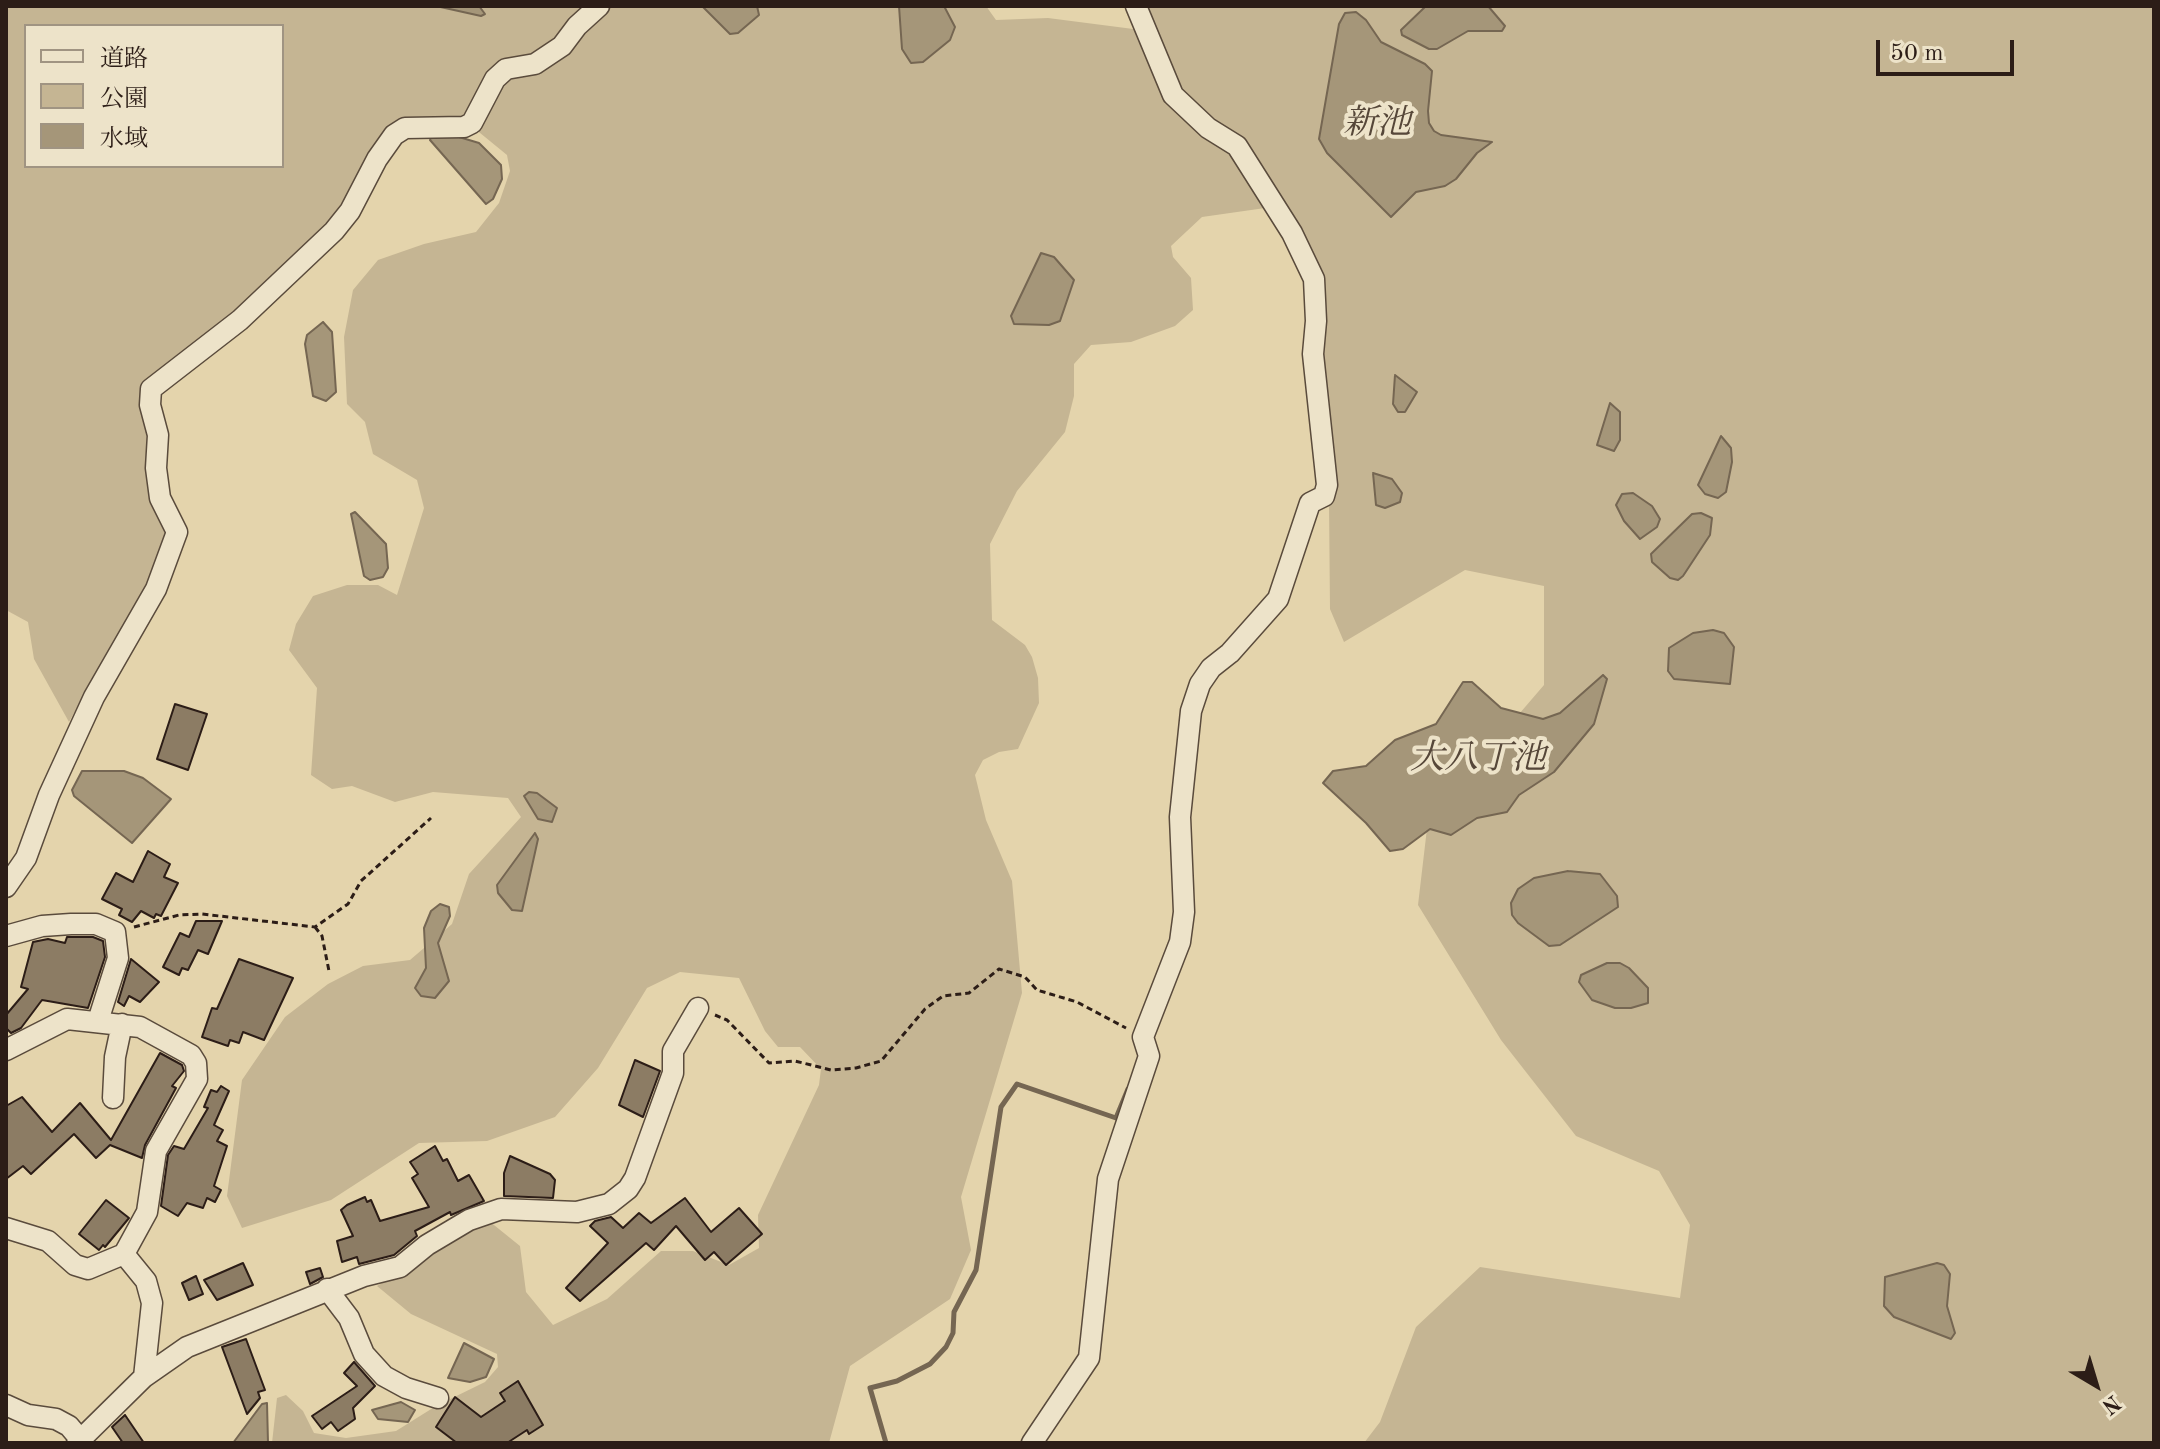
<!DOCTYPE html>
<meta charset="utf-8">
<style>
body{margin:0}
#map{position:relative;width:2160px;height:1449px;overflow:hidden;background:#e4d4ac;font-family:"Old Standard TT","Noto Serif JP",serif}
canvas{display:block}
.frame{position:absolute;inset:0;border:8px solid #2c1d17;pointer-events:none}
.legend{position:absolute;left:24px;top:24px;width:260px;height:144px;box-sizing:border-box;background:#ede3c9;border:2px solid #a09482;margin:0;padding:10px 14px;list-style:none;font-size:24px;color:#2c1d17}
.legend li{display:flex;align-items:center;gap:16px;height:40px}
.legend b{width:40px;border:2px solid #a09482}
.north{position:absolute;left:2056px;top:1345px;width:80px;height:80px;-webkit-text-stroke:6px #ede3c9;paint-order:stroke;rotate:142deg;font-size:22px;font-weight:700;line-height:32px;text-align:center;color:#2c1d17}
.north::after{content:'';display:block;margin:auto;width:28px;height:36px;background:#2c1d17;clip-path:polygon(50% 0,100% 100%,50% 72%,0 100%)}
.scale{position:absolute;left:1876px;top:40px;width:138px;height:36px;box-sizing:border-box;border:4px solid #2c1d17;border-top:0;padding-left:10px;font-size:24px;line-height:28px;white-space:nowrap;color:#2c1d17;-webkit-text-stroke:6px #ede3c9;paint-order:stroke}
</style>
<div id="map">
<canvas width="2160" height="1449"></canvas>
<div class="frame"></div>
<ul class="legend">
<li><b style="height:10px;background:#ede3c9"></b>道路</li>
<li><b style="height:22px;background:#c5b593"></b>公園</li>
<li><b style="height:22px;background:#a59679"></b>水域</li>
</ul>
<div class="north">N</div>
<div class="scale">50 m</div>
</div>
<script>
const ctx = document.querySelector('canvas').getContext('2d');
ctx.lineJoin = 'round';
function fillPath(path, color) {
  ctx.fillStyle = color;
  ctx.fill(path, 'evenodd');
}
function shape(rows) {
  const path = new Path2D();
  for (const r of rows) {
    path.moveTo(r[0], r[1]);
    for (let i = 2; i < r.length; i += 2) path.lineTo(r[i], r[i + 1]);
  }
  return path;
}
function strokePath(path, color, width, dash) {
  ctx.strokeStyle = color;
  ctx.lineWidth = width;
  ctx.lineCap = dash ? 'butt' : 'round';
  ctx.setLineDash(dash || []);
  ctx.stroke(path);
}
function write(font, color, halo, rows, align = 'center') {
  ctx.font = font + ' "Old Standard TT","Noto Serif JP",serif';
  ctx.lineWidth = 8;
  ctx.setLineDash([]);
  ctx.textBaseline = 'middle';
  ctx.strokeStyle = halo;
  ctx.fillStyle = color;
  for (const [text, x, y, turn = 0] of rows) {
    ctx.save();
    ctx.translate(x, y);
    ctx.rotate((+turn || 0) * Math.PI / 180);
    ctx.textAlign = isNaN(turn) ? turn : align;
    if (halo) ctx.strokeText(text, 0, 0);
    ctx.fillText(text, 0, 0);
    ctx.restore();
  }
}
fillPath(shape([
 [6,6,591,6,533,60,513,60,461,120,435,117,400,124,323,228,233,313,148,382,169,539,122,636,93,678,69,722,34,659,28,622,6,610],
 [26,26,282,26,282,166,26,166],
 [609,6,986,6,996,20,1048,18,1141,30,1145,51,1232,151,1265,208,1202,217,1171,246,1173,257,1191,278,1193,310,1175,326,1131,342,1091,345,1074,364,1074,396,1065,432,1017,491,990,544,992,620,1025,645,1032,657,1038,678,1039,703,1018,749,999,752,983,760,975,775,986,820,1012,881,1022,993,961,1197,971,1250,950,1299,850,1366,829,1443,272,1443,277,1398,286,1395,303,1411,314,1433,346,1438,396,1431,436,1406,485,1382,498,1367,497,1354,411,1314,377,1286,489,1221,520,1246,526,1292,553,1325,607,1299,661,1251,693,1251,729,1265,759,1248,758,1215,819,1085,821,1069,800,1047,778,1047,765,1031,739,978,680,972,647,988,598,1068,555,1117,487,1141,419,1143,331,1200,242,1228,227,1196,242,1080,285,1017,328,984,363,966,410,960,452,924,469,874,521,817,508,798,433,792,395,802,352,786,332,789,311,775,317,688,289,650,296,624,313,596,347,585,378,585,397,595,424,508,417,480,373,454,365,422,347,404,344,337,353,290,378,260,424,244,476,232,499,203,510,171,507,155,474,128,500,81],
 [1141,6,2154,6,2154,1443,1364,1443,1380,1422,1416,1327,1480,1267,1680,1298,1690,1225,1659,1171,1576,1136,1501,1040,1418,905,1428,820,1544,685,1544,586,1465,570,1344,642,1330,609,1329,501,1318,376,1322,325,1267,180,1174,90]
]), '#c5b593');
const water = shape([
 [436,6,479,6,485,14,481,16,436,6],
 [702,6,757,6,759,15,738,33,730,34,702,6],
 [899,6,944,6,955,27,950,40,923,62,911,63,902,49,899,6],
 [1426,6,1488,6,1505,26,1502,31,1468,31,1437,49,1429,49,1402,35,1401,30,1426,6],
 [1356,12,1366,20,1381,42,1425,64,1432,71,1428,111,1429,123,1434,131,1441,135,1492,142,1477,153,1456,179,1445,186,1416,192,1391,217,1327,153,1319,139,1339,24,1345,13,1356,12],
 [449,134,479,143,501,165,502,179,493,199,486,204,430,140,432,135,449,134],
 [1041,253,1054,257,1074,280,1060,321,1049,325,1014,324,1011,316,1041,253],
 [323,322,332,332,336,392,326,401,313,396,305,344,307,335,323,322],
 [1395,375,1417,392,1405,412,1398,412,1393,404,1395,375],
 [1610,403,1620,412,1620,440,1614,451,1597,445,1610,403],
 [1721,436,1731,448,1732,462,1726,492,1718,498,1705,494,1698,485,1721,436],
 [1373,473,1392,479,1402,493,1400,502,1385,508,1376,505,1373,473],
 [1633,493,1652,506,1660,519,1657,527,1640,539,1624,521,1616,505,1622,494,1633,493],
 [355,512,386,544,388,568,383,577,370,580,364,576,351,514,355,512],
 [1701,513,1712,518,1710,535,1683,576,1678,580,1670,578,1652,562,1651,554,1692,514,1701,513],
 [1713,630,1724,633,1734,647,1730,684,1674,679,1668,671,1669,648,1693,633,1713,630],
 [1603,675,1607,679,1594,724,1554,772,1519,795,1507,812,1477,818,1451,835,1430,829,1403,849,1390,851,1366,823,1323,783,1333,771,1366,766,1395,740,1436,724,1463,682,1472,682,1501,708,1543,719,1560,713,1603,675],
 [82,771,124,771,143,778,171,799,132,843,74,796,72,790,82,771],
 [529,792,537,793,557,808,552,822,538,819,524,796,529,792],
 [535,833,538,839,522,911,512,910,498,893,497,885,535,833],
 [1568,871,1600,874,1617,896,1618,907,1560,945,1549,946,1518,923,1512,915,1511,903,1518,889,1534,878,1568,871],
 [440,904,449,907,450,916,438,943,449,981,435,998,421,996,415,988,426,968,424,928,431,911,440,904],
 [1607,963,1620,963,1629,968,1648,988,1648,1003,1631,1008,1615,1008,1592,1000,1579,982,1581,975,1607,963],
 [1937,1263,1944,1265,1950,1274,1947,1306,1955,1333,1951,1339,1894,1317,1884,1306,1885,1277,1937,1263],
 [464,1343,494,1359,486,1377,470,1382,448,1378,464,1343],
 [401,1402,415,1410,408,1422,378,1419,372,1410,401,1402],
 [267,1403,268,1443,233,1443,262,1404,267,1403]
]);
fillPath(water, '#a59679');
strokePath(water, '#756652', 2);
strokePath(shape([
 [886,1443,870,1388,897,1381,930,1364,946,1347,953,1333,954,1312,976,1270,1001,1107,1017,1084,1116,1118,1128,1089]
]), '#756652', 5);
const building = shape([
 [175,704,207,714,188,770,157,759,175,704],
 [148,851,170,864,164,877,178,883,161,916,156,914,154,918,141,911,132,922,119,915,122,909,102,899,116,873,133,882,148,851],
 [196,921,222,921,208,954,198,950,188,970,182,968,179,975,163,967,180,933,189,937,196,921],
 [67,937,93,937,103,941,105,957,88,1008,42,1000,21,1028,11,1033,6,1028,6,1015,28,989,21,987,33,942,48,939,65,943,67,937],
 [131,959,159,982,140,1002,129,996,124,1006,118,1002,131,959],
 [239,959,293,978,264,1040,243,1032,239,1043,230,1040,228,1046,202,1037,212,1008,217,1009,239,959],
 [160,1053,182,1065,184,1071,172,1086,176,1088,145,1145,142,1158,110,1145,96,1158,74,1134,31,1174,23,1166,6,1179,6,1106,22,1097,52,1132,80,1103,111,1140,160,1053],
 [635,1060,660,1071,643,1117,619,1105,635,1060],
 [221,1086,229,1091,214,1125,223,1130,217,1141,227,1146,214,1186,221,1190,215,1202,207,1198,203,1208,187,1203,178,1216,161,1206,168,1155,174,1146,184,1149,208,1108,204,1107,211,1090,217,1092,221,1086],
 [435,1146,443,1161,447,1159,458,1181,469,1175,484,1201,451,1215,450,1212,415,1231,417,1236,394,1255,359,1264,357,1257,342,1262,337,1241,353,1236,341,1210,347,1205,365,1197,367,1202,371,1200,380,1221,429,1207,412,1178,418,1174,410,1162,435,1146],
 [510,1156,550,1174,555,1180,553,1198,504,1196,504,1173,510,1156],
 [685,1198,711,1232,739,1208,762,1234,726,1265,714,1252,705,1260,676,1226,654,1250,646,1243,580,1301,566,1288,608,1243,590,1226,595,1221,611,1217,623,1228,639,1213,651,1223,685,1198],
 [106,1200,129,1218,105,1247,103,1245,99,1250,79,1234,106,1200],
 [243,1263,253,1285,217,1300,204,1280,243,1263],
 [320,1268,323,1277,310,1284,306,1272,320,1268],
 [196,1276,203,1294,189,1300,182,1283,196,1276],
 [246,1339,265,1390,258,1392,260,1398,247,1414,222,1347,246,1339],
 [354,1362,375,1386,353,1408,355,1419,338,1431,331,1422,322,1429,312,1416,357,1386,344,1373,354,1362],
 [518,1381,543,1425,529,1434,527,1430,507,1443,457,1443,436,1427,455,1397,481,1417,505,1401,500,1393,518,1381],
 [125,1415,144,1443,123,1443,112,1427,125,1415]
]);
fillPath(building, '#8c7c64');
strokePath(building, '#2c1d17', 2);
const minor = shape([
 [6,887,26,858,49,795,94,697,156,589,177,532,160,498,156,468,158,435,150,405,151,389,240,320,334,231,350,211,377,159,394,135,405,128,464,127,472,123,495,79,506,69,535,64,562,46,577,26,599,6],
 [6,936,42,926,71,924,96,924,115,932,118,958,98,1021],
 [6,1050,67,1019,140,1027,191,1055,196,1063,197,1079,156,1151,147,1212,124,1254,146,1281,152,1303,144,1377],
 [113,1098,115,1057,122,1024],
 [6,1228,48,1241,75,1265,88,1269,124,1254],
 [327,1289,349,1318,364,1354,384,1376,406,1388,438,1398],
 [6,1405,28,1415,56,1419,69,1426,80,1439],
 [77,1443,144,1377,187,1347,364,1276,400,1267,427,1245,469,1220,501,1209,577,1212,609,1204,628,1189,635,1178,673,1073,673,1051,698,1008],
 [1032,1443,1089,1358,1108,1179,1149,1056,1143,1037,1180,942,1184,912,1180,817,1191,711,1200,684,1211,668,1230,653,1278,599,1310,503,1324,496,1327,485,1313,354,1316,321,1314,279,1292,233,1237,146,1208,128,1173,95,1136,6]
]);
strokePath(minor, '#5a4b3c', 23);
strokePath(shape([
 [134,927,179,915,202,914,315,927,348,904,361,881,431,818],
 [315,927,322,936,329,971],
 [715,1015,727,1020,769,1063,795,1061,831,1070,856,1068,881,1061,925,1009,943,996,969,993,999,969,1025,977,1037,990,1077,1002,1126,1028]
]), '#2c1d17', 3, [6, 4]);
strokePath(minor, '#ede3c9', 20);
write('italic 34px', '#564739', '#ede3c9', [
 ["新池",1377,124],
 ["大八丁池",1478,759]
]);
</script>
